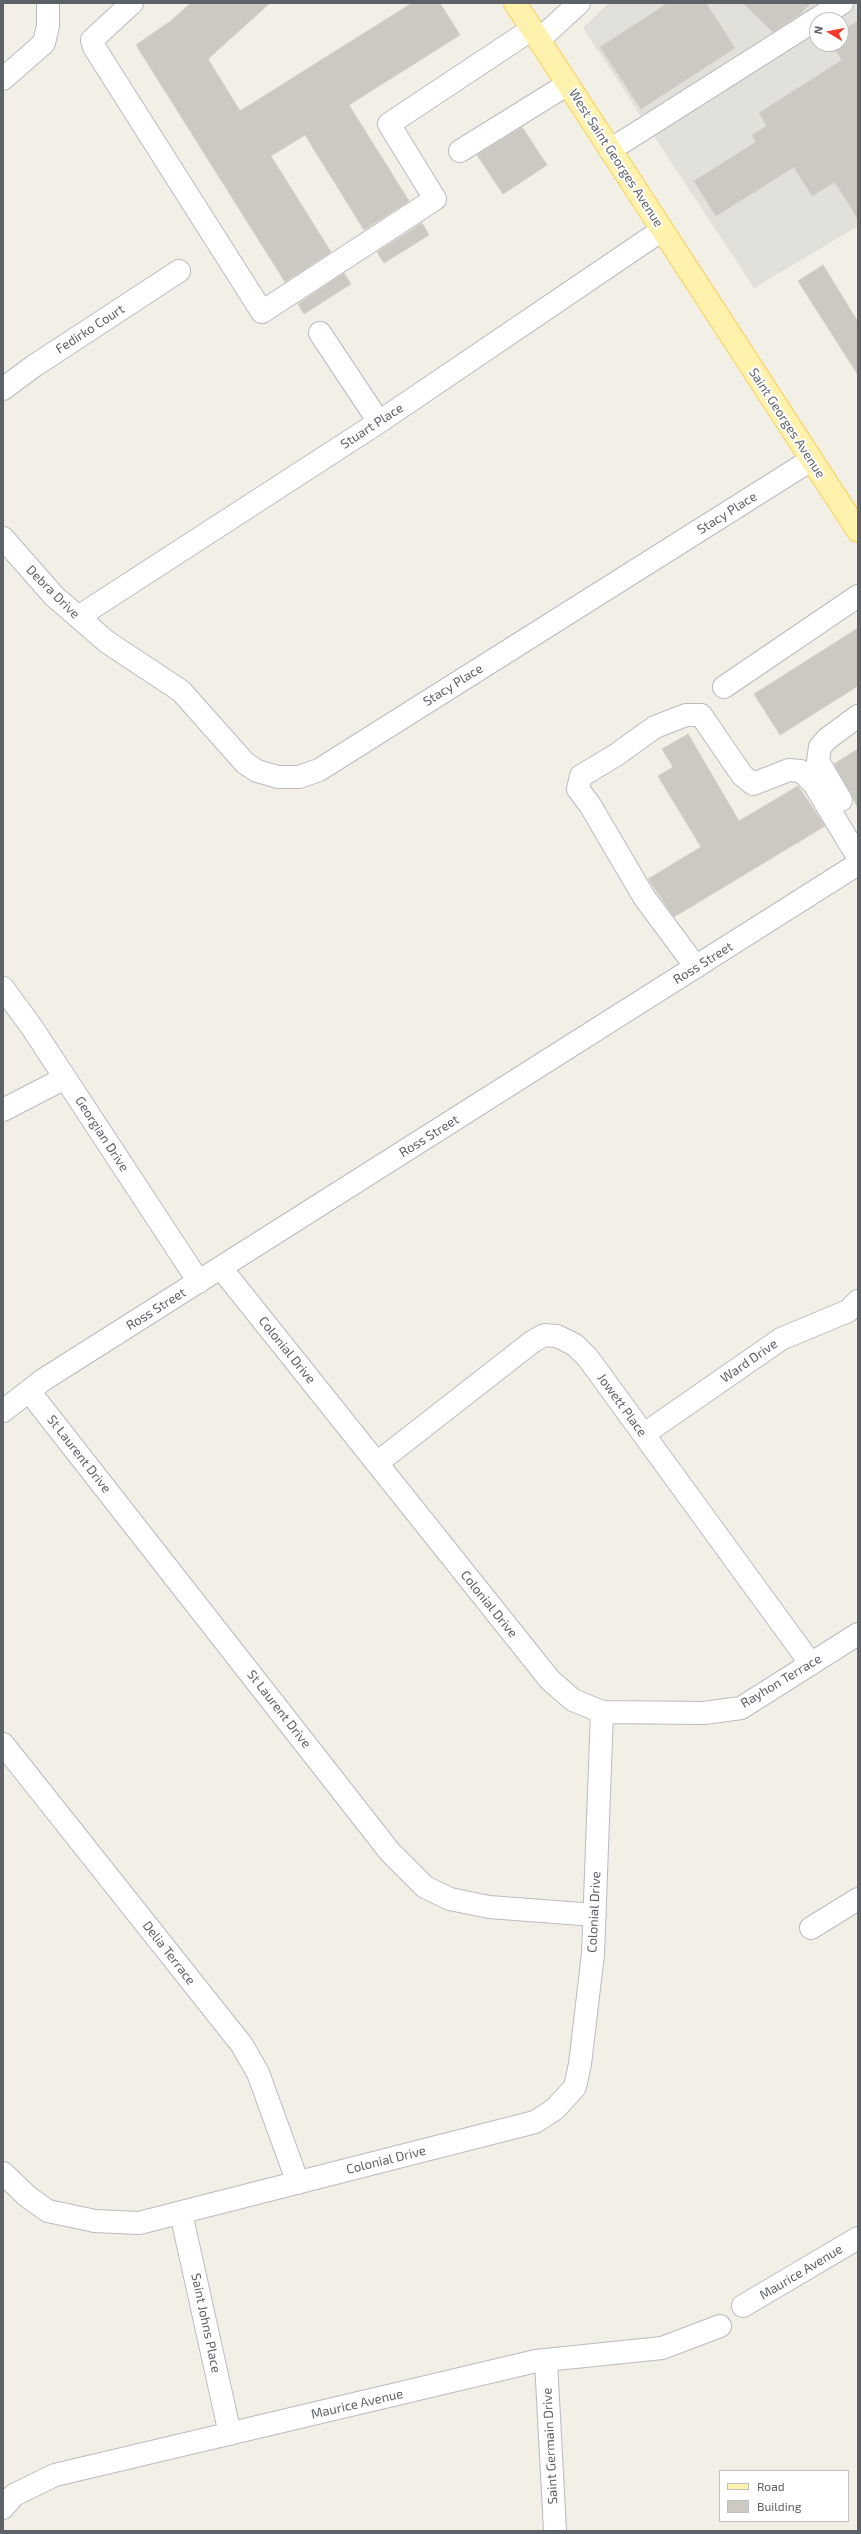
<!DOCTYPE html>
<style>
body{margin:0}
#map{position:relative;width:861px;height:2534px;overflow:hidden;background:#f1efe6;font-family:"Exo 2",sans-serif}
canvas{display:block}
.frame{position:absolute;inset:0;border:4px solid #5d6268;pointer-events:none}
.legend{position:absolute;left:719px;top:2470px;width:130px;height:52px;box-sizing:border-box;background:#fff;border:1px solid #bec0c3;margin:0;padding:5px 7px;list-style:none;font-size:12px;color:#5d6268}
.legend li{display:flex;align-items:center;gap:8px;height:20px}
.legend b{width:20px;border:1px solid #bec0c3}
.north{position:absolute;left:809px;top:12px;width:40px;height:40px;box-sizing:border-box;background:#fff;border:1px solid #bec0c3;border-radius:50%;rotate:280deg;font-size:11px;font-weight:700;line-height:16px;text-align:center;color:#5d6268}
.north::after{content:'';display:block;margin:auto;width:14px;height:18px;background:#f63827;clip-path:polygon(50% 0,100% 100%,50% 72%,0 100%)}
</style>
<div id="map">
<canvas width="861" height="2534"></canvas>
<div class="frame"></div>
<ul class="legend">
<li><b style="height:5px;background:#fff2ad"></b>Road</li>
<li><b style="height:11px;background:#ccc9c3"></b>Building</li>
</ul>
<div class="north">N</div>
</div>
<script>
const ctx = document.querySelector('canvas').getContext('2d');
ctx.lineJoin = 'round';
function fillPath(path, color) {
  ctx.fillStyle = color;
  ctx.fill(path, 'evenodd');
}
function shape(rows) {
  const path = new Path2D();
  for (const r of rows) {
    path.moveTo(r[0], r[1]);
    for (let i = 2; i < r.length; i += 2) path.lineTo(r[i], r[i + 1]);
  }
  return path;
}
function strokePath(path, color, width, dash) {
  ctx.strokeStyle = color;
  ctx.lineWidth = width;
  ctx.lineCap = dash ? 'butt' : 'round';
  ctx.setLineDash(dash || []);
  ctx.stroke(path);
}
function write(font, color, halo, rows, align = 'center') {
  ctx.font = font + ' "Exo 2",sans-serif';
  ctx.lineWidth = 4;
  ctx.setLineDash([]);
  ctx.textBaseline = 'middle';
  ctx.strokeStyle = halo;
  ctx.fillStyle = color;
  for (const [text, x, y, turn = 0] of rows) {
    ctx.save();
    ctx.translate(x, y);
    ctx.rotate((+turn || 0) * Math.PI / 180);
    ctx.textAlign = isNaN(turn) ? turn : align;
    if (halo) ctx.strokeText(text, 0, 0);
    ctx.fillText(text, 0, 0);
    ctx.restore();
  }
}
fillPath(shape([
 [609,3,858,3,858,226,754,288,583,28],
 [817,20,841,20,841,44,817,44]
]), '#e2e0da');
const building = shape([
 [191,3,270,3,208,59,240,111,412,3,440,3,460,35,349,105,409,201,364,230,305,135,271,156,331,252,285,282,136,45,172,20,191,3],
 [668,3,706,3,735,48,641,109,600,47,668,3],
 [743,3,811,3,799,15,773,32,743,3],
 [858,21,858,219,835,182,812,196,794,167,716,216,694,181,756,142,752,135,767,126,759,113,842,60,832,44,841,44,841,31,858,21],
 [522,127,547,165,503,194,477,155,522,127],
 [422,223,429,235,384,263,377,252,422,223],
 [823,265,858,322,858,375,798,281,823,265],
 [344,273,351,284,304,314,298,304,344,273],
 [858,628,858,686,780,735,754,694,858,628],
 [688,734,739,821,798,786,825,826,674,917,648,879,701,847,658,776,673,767,662,749,688,734],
 [858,749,858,808,834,764,858,749]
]);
fillPath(building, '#ccc9c3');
strokePath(building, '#d6d1c4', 1);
const minor = shape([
 [132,3,92,40,94,47,262,312,435,199,389,124,532,29],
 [539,40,579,3],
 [3,79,44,43,48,26,48,3],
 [610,150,842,3],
 [460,151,568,84],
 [320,333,379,422],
 [3,389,34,366,179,271],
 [3,538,54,596,107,642,181,691,245,763,257,771,278,777,299,777,319,770,811,460],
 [78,617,379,422,662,230],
 [724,687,858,596],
 [841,800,818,761,820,747,827,739,858,716],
 [696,967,644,897,590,805,578,789,581,776,616,755,655,727,686,715,701,715,742,775,753,784,789,770,801,771,814,784,858,857],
 [3,988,31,1026,199,1282],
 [3,1110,65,1078],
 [221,1268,550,1680,573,1700,602,1712,704,1713,741,1708,858,1634],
 [29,1391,390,1852,425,1887,450,1899,489,1907,595,1915],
 [3,1411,43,1380,858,864],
 [644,1434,781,1339,848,1311,858,1301],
 [377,1463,532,1342,544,1335,557,1336,575,1345,588,1358,811,1664],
 [3,1744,242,2045,258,2073,298,2183],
 [811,1928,858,1899],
 [3,2173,28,2197,48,2211,95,2221,139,2223,535,2122,555,2109,575,2087,580,2064,593,1954,602,1712],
 [181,2213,230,2434],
 [743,2306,858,2238],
 [546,2361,555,2531],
 [3,2508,14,2495,55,2475,536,2361,662,2348,720,2326]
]);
const major = shape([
 [515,3,858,531]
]);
strokePath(minor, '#b8bcc0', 24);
strokePath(major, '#fcce54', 24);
strokePath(minor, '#fff', 22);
strokePath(major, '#fff2ad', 22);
write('13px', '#5d6268', '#fff', [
 ["West Saint Georges Avenue",616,158,57],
 ["Fedirko Court",90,329,-33],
 ["Saint Georges Avenue",787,423,57],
 ["Stuart Place",372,426,-33],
 ["Stacy Place",727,513,-32],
 ["Debra Drive",53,592,45],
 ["Stacy Place",453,685,-32],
 ["Ross Street",703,963,-32],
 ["Georgian Drive",102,1134,57],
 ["Ross Street",429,1136,-32],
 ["Ross Street",156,1309,-32],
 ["Colonial Drive",287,1350,51],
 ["Ward Drive",749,1361,-35],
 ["Jowett Place",622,1405,54],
 ["St Laurent Drive",79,1454,52],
 ["Colonial Drive",489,1604,51],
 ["Rayhon Terrace",781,1681,-31],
 ["St Laurent Drive",279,1709,52],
 ["Colonial Drive",594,1912,-87],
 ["Delia Terrace",169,1953,52],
 ["Colonial Drive",386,2160,-14],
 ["Maurice Avenue",801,2272,-31],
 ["Saint Johns Place",206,2323,78],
 ["Maurice Avenue",357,2404,-13],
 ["Saint Germain Drive",550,2446,-93]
]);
</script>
